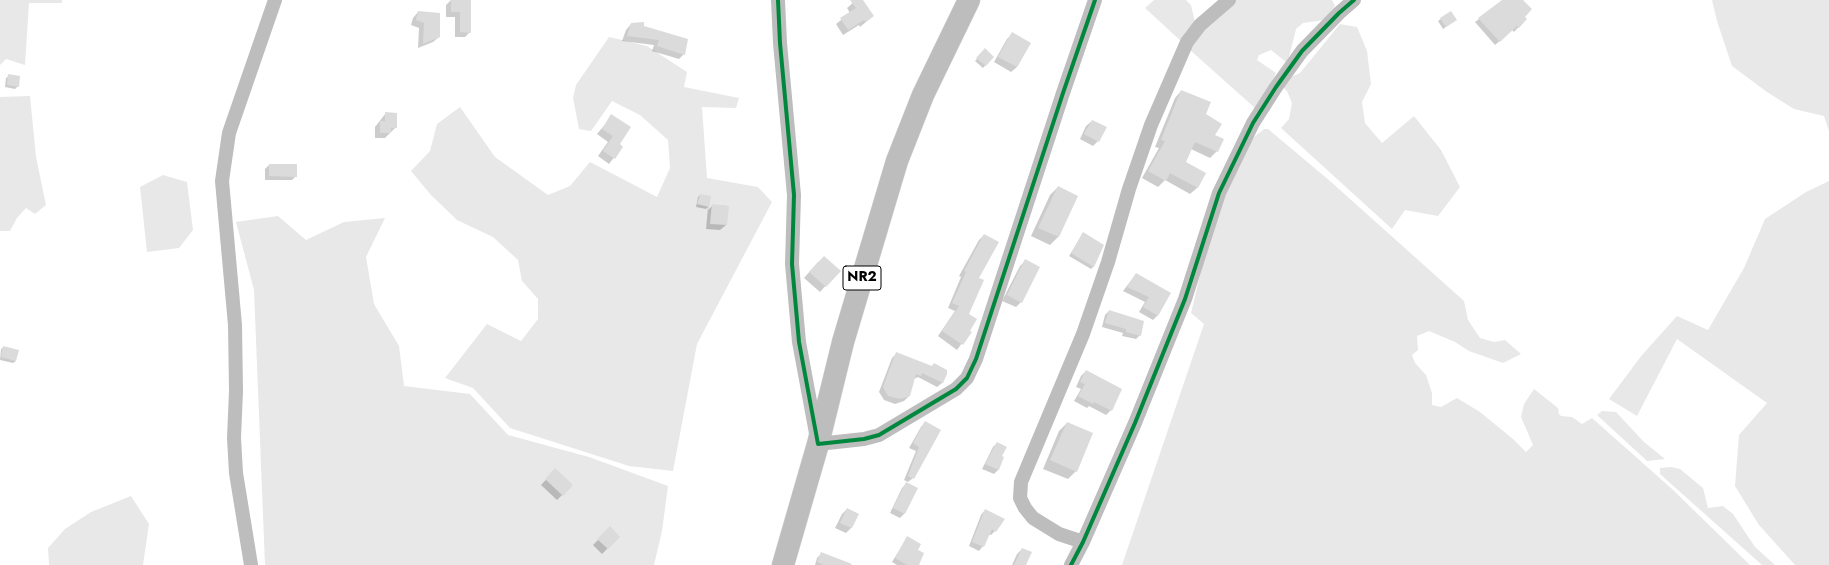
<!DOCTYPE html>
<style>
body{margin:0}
canvas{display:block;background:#fff}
</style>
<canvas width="1829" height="565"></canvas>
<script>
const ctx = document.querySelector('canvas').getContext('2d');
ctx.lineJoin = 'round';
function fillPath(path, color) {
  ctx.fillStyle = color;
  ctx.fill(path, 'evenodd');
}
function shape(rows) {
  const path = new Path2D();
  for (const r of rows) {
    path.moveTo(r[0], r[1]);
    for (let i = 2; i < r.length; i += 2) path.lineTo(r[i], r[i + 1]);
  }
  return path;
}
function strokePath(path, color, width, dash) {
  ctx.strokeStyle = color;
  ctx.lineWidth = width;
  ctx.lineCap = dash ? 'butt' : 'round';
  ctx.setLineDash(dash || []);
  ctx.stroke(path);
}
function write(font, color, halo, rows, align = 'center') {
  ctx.font = font + ' Jost,sans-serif';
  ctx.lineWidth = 3;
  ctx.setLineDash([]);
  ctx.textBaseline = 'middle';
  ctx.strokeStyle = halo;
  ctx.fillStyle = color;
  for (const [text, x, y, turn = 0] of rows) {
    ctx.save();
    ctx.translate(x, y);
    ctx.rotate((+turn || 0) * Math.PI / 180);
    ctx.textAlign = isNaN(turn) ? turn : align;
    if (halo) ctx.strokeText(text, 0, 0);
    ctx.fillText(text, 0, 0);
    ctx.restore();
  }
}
fillPath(shape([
 [0,0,62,0,62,3,29,3,25,65,6,59,0,65],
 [1154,0,1186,0,1191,5,1196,27,1186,31,1182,42,1145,8],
 [1232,0,1332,0,1335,6,1324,20,1303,23,1296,29,1289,57,1286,62,1271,50,1259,55,1257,60,1276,73,1269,89,1255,108,1190,50,1207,23],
 [1712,0,1829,0,1829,131,1824,116,1794,109,1767,92,1732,66,1717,21],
 [1340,24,1357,27,1367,51,1371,84,1362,102,1365,123,1382,143,1414,116,1441,150,1460,187,1438,216,1405,210,1392,229,1281,128,1289,119,1292,103,1287,91,1282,86,1286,79,1300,73],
 [609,37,647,46,687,72,684,87,739,98,736,108,702,107,707,178,758,187,772,202,697,344,673,471,629,466,510,428,473,388,445,378,487,324,521,341,538,319,538,299,522,281,518,260,493,237,457,220,431,195,411,171,430,151,437,124,460,107,495,157,548,195,570,186,590,162,657,197,670,168,668,140,640,115,612,101,591,131,579,129,573,98,576,85],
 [30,96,36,157,46,205,35,214,26,208,17,218,10,231,0,231,0,97],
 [1264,129,1268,129,1330,181,1464,301,1468,320,1480,338,1494,342,1505,340,1521,354,1503,363,1469,351,1455,342,1429,331,1417,336,1418,350,1412,355,1415,363,1426,375,1432,393,1432,405,1441,407,1457,398,1480,412,1513,439,1526,452,1533,445,1521,417,1524,404,1534,389,1558,408,1559,414,1561,416,1572,417,1582,424,1592,418,1672,489,1750,565,1122,565,1204,324,1191,313,1212,225,1249,141],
 [163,175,187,182,193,230,179,248,147,252,140,187],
 [1829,181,1829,565,1795,565,1759,525,1735,486,1739,435,1767,403,1677,339,1637,416,1609,399,1642,355,1677,316,1708,330,1744,268,1765,219,1806,192],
 [278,216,306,240,344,222,385,218,366,257,374,304,399,346,404,386,470,394,508,435,589,457,668,486,662,531,654,565,265,565,254,290,236,222],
 [1602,411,1616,412,1644,442,1665,459,1647,461,1597,415],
 [1671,467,1680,469,1703,488,1708,508,1723,506,1733,514,1755,547,1775,565,1762,565,1660,474,1660,468],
 [131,496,149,524,143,565,49,565,48,548,65,529,91,512]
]), '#e8e8e8');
fillPath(shape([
 [451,0,470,0,470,32,465,37,455,37,455,17,446,17,446,5],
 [856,0,861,0,873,16,860,27,859,25,843,35,836,24,850,13,847,8],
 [1504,0,1522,0,1523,17,1526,19,1514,32,1512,30,1495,45,1475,22],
 [418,12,439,37,433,42,418,48,419,28,411,25,413,18],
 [1451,12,1453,22,1443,29,1438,21],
 [631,24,643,27,684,54,679,59,652,51,654,45,622,41,626,30],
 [1012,34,1030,44,1017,67,1011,72,994,62,1007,39],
 [985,50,993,57,983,68,975,61],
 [9,76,18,86,15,89,5,87,6,78],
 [1181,91,1205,115,1213,136,1217,151,1210,158,1191,149,1185,163,1205,174,1197,188,1190,194,1165,180,1158,187,1142,178,1159,148,1155,147,1175,98],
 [386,113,396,127,385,138,375,138,375,127],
 [612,116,618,145,622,147,609,164,598,156,608,142,597,134],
 [1092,121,1098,141,1093,146,1080,139,1086,126],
 [269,165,296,176,292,180,265,180,265,169],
 [1058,187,1077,196,1058,237,1050,245,1031,236,1050,195],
 [700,195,710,197,708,210,713,205,728,206,726,225,720,230,706,229,708,207,706,209,696,207,698,197],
 [1083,234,1094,266,1091,269,1069,256],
 [984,235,978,279,968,315,969,331,970,332,957,350,938,336,955,311,948,308,961,277,959,276,979,240],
 [1025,261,1021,302,1016,307,1002,301,1020,266],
 [818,262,839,271,820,292,804,278],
 [1136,274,1170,293,1157,316,1153,320,1139,312,1145,302,1123,291],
 [1109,311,1140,335,1136,339,1122,336,1123,333,1102,327,1105,315],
 [4,347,16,361,13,363,0,360,1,349],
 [897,353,931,367,934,364,946,373,942,383,937,387,918,377,914,379,909,396,904,401,895,404,884,400,879,392,892,358],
 [1086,371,1111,410,1106,415,1089,406,1087,408,1074,401,1081,389,1076,387,1081,376],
 [925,422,913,478,908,482,904,480,916,451,909,448,921,427],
 [1067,423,1076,471,1068,479,1043,469,1059,431],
 [997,443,1001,457,1003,458,998,470,994,474,982,469,993,447],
 [555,470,572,485,557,500,541,485],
 [906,484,916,488,904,514,900,518,890,513,902,488],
 [847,509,858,514,851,528,846,533,835,528,842,514],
 [985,510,995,531,991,535,988,534,983,546,979,551,969,546,981,515],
 [610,528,619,537,602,554,593,545],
 [907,538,917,550,918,565,897,565,892,562],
 [1022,549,1025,565,1012,565,1017,554],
 [821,554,833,565,815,565,817,558]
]), '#0003');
fillPath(shape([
 [451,0,471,0,471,33,460,32,460,12,451,12],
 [850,0,863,0,874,16,866,22,864,20,848,30,840,18,856,8],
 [1502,0,1523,0,1532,9,1525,17,1527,19,1519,28,1517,26,1500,42,1478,18],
 [418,11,440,13,440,37,423,44,424,23,416,20],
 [1451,11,1457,20,1446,27,1440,18],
 [644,22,644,26,688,39,685,55,657,46,659,40,627,36,631,23],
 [1012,32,1031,43,1017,67,998,57],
 [985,48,994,57,986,66,976,58],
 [8,74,20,76,19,87,7,85],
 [1181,90,1211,102,1206,114,1222,124,1215,135,1224,139,1218,152,1195,142,1186,162,1206,173,1198,188,1170,173,1166,181,1148,171,1165,141,1161,140],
 [385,112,397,113,397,128,391,128,391,133,380,133,380,121,385,121],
 [611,114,631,127,620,144,623,147,615,159,603,151,613,136,602,129],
 [1092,120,1107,127,1099,142,1084,134],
 [269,164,297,164,297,177,269,176],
 [1058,186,1078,196,1059,237,1038,228],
 [700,194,711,196,709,207,697,204],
 [712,204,729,206,727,225,710,224],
 [1083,232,1104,245,1094,267,1071,253],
 [984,234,999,242,979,278,984,280,969,314,977,319,970,331,972,332,963,345,942,331,959,306,952,303,966,272,964,271],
 [824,256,841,271,826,287,809,272],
 [1025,259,1040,267,1022,303,1007,295],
 [1136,273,1171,293,1158,316,1143,307,1149,297,1127,287],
 [1109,310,1144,321,1141,336,1126,332,1126,329,1105,323],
 [3,346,19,350,16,361,1,357],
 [896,352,932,366,934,363,947,370,947,374,943,383,922,373,921,376,916,374,910,396,900,399,888,396,883,387],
 [1086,370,1122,389,1112,411,1094,402,1093,404,1078,396,1085,384,1080,382],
 [925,421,941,430,914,479,908,476,919,447,913,443],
 [1067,422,1093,433,1077,472,1050,460],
 [997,442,1007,447,1002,456,1004,457,999,470,985,464],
 [555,468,573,485,563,496,545,479],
 [906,482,918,488,905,514,893,508],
 [847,508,859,514,852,528,840,523],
 [985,509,1005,519,996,532,992,529,984,547,972,542],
 [610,526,620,537,608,549,597,539],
 [907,536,921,544,918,550,924,553,919,565,907,565,895,558],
 [1022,548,1032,552,1026,565,1014,565],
 [821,552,852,564,851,565,824,565,817,562]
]), '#dbdbdb');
const trunk = shape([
 [783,565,818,444,843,342,897,161,923,95,969,0]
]);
strokePath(trunk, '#dbdbdb', 23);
strokePath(shape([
 [778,0,780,43,794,195,792,264,799,342,818,444,864,439,879,435,956,389,967,378,976,359,1063,93,1095,0],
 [1083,542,1059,534,1033,518,1025,508,1020,498,1021,482,1083,334,1108,262,1129,189,1151,125,1187,42,1200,25,1229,0],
 [251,565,236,473,234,438,236,391,235,325,222,181,229,133,275,0],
 [1071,565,1083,542,1135,423,1185,299,1219,193,1253,123,1276,87,1302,51,1339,13,1354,0]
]), '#bdbdbd', 14);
strokePath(trunk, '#bdbdbd', 22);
strokePath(shape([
 [778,0,780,43,794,195,792,264,799,342,818,444,864,439,879,435,956,389,967,378,976,359,1063,93,1095,0],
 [1071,565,1083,542,1135,423,1185,299,1219,193,1253,123,1276,87,1302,51,1339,13,1354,0]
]), '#00873e', 4);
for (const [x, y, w] of [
 [862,278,38]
]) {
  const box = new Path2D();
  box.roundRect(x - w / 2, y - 12, w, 24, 3);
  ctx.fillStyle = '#fff';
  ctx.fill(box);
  strokePath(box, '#000', 1);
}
write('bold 14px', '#000', null, [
 ["NR2",862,278]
]);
</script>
